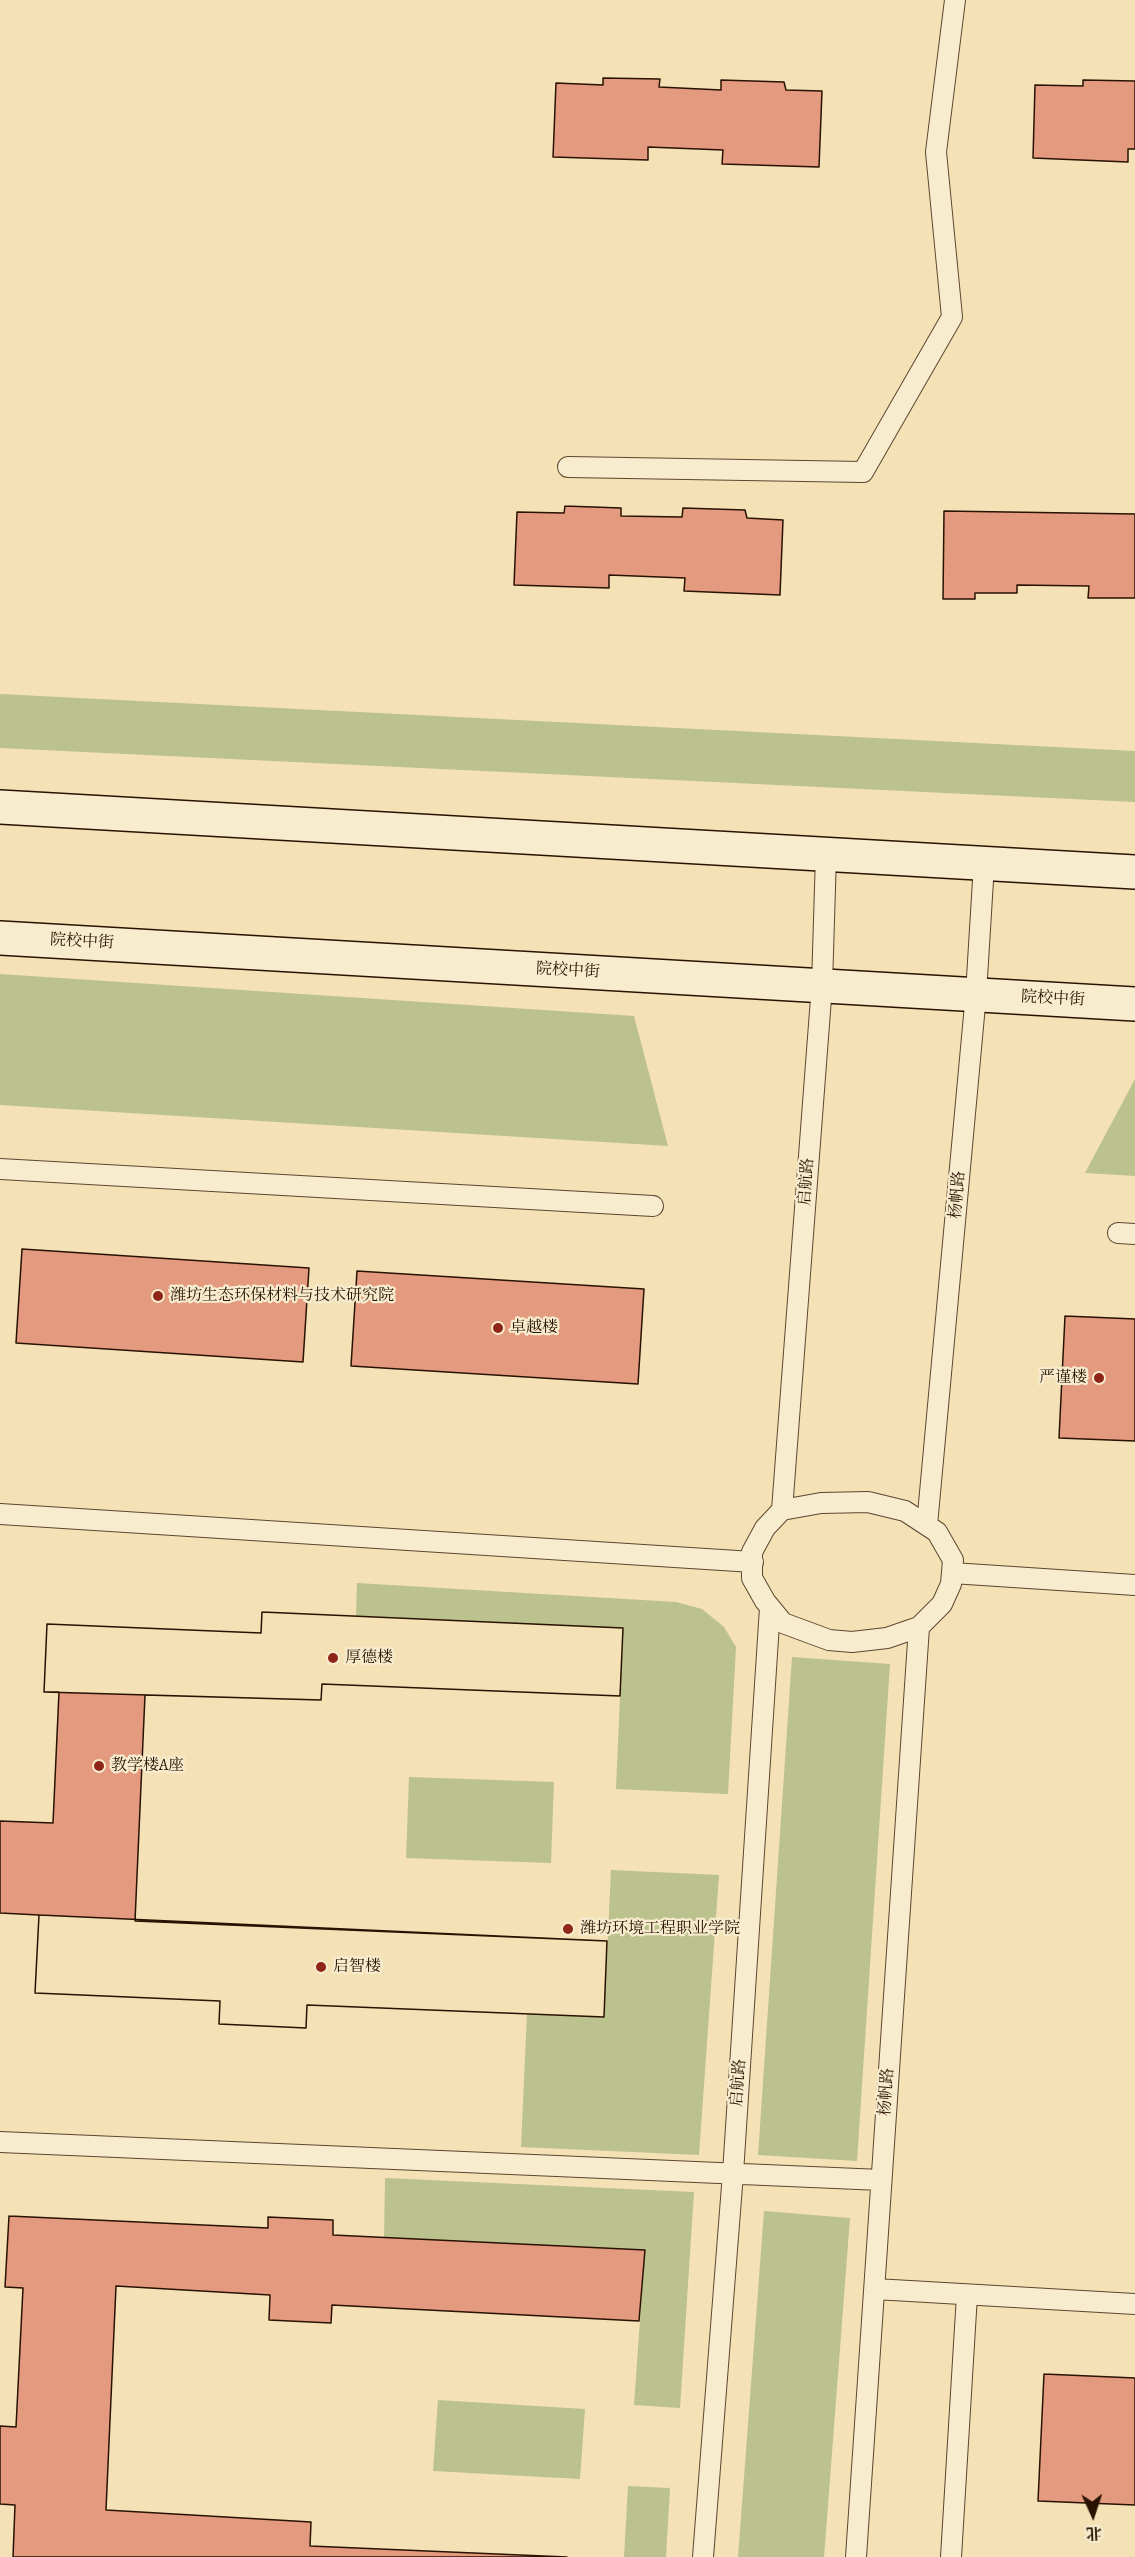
<!DOCTYPE html>
<meta charset="utf-8">
<style>
body{margin:0}
#map{position:relative;width:1135px;height:2557px;overflow:hidden;background:#f4e1b5;font-family:Alegreya,"Noto Serif SC",serif}
canvas{display:block}
.north{position:absolute;left:1063px;top:2485px;width:60px;height:60px;-webkit-text-stroke:4px #f8eccf;paint-order:stroke;rotate:177deg;font-size:16px;font-weight:700;line-height:24px;text-align:center;color:#291202}
.north::after{content:'';display:block;margin:auto;width:21px;height:27px;background:#291202;clip-path:polygon(50% 0,100% 100%,50% 72%,0 100%)}
</style>
<div id="map">
<canvas width="1135" height="2557"></canvas>
<div class="north">北</div>
</div>
<script>
const ctx = document.querySelector('canvas').getContext('2d');
ctx.lineJoin = 'round';
function fillPath(path, color) {
  ctx.fillStyle = color;
  ctx.fill(path, 'evenodd');
}
function shape(rows) {
  const path = new Path2D();
  for (const r of rows) {
    path.moveTo(r[0], r[1]);
    for (let i = 2; i < r.length; i += 2) path.lineTo(r[i], r[i + 1]);
  }
  return path;
}
function strokePath(path, color, width, dash) {
  ctx.strokeStyle = color;
  ctx.lineWidth = width;
  ctx.lineCap = dash ? 'butt' : 'round';
  ctx.setLineDash(dash || []);
  ctx.stroke(path);
}
function write(font, color, halo, rows, align = 'center') {
  ctx.font = font + ' Alegreya,"Noto Serif SC",serif';
  ctx.lineWidth = 4.5;
  ctx.setLineDash([]);
  ctx.textBaseline = 'middle';
  ctx.strokeStyle = halo;
  ctx.fillStyle = color;
  for (const [text, x, y, turn = 0] of rows) {
    ctx.save();
    ctx.translate(x, y);
    ctx.rotate((+turn || 0) * Math.PI / 180);
    ctx.textAlign = isNaN(turn) ? turn : align;
    if (halo) ctx.strokeText(text, 0, 0);
    ctx.fillText(text, 0, 0);
    ctx.restore();
  }
}
fillPath(shape([
 [0,694,1135,751,1135,802,0,748],
 [0,974,634,1016,668,1146,0,1105],
 [1135,1079,1135,1176,1085,1173],
 [357,1583,676,1602,702,1609,724,1627,736,1647,728,1794,616,1789,623,1628,356,1616],
 [792,1657,890,1664,857,2161,758,2155],
 [409,1777,554,1782,551,1863,406,1858],
 [611,1870,719,1875,699,2155,521,2147,527,2014,604,2017],
 [385,2178,694,2192,680,2408,634,2405,645,2250,384,2238],
 [764,2211,850,2218,824,2557,738,2557],
 [438,2400,585,2409,580,2479,433,2471],
 [628,2486,670,2488,666,2557,624,2557]
]), '#bcc28d');
const building = shape([
 [603,78,660,79,659,87,721,90,721,80,784,82,786,90,822,91,819,167,722,164,723,150,648,147,648,160,553,157,556,83,603,85,603,78],
 [1083,80,1135,81,1135,149,1128,149,1128,162,1033,158,1035,85,1083,86,1083,80],
 [565,506,621,508,621,516,682,517,683,508,745,510,747,518,783,520,780,595,684,591,685,578,609,575,609,588,514,585,517,512,564,513,565,506],
 [944,511,1135,514,1135,598,1088,598,1089,586,1017,585,1017,593,975,593,975,599,943,599,944,511],
 [22,1249,309,1268,303,1362,16,1343,22,1249],
 [357,1271,644,1289,638,1384,351,1366,357,1271],
 [1065,1316,1135,1319,1135,1441,1059,1438,1065,1316],
 [262,1612,623,1628,620,1696,322,1684,321,1700,145,1695,135,1921,607,1941,604,2017,307,2005,306,2028,219,2024,220,2001,35,1993,39,1915,0,1913,0,1821,53,1823,59,1692,44,1692,47,1624,261,1633,262,1612],
 [262,1612,623,1628,620,1696,322,1684,321,1700,44,1692,47,1624,261,1633,262,1612],
 [39,1915,607,1941,604,2017,307,2005,306,2028,219,2024,220,2001,35,1993,39,1915],
 [9,2216,268,2228,268,2217,333,2220,333,2235,645,2250,639,2321,332,2305,331,2323,269,2320,270,2295,116,2286,106,2510,311,2522,310,2546,567,2557,13,2557,15,2505,0,2504,0,2426,16,2427,23,2288,5,2287,9,2216],
 [1044,2374,1135,2378,1135,2505,1038,2501,1044,2374]
]);
fillPath(building, '#e49a7e');
strokePath(building, '#291202', 1.5);
const service = shape([
 [568,467,863,472,952,317,936,152,955,0],
 [0,1169,653,1206],
 [1118,1233,1135,1234],
 [868,1502,905,1511,937,1532,953,1560,951,1584,942,1604,919,1627,887,1638,852,1642,829,1640,783,1623,765,1601,752,1578,752,1552,765,1528,782,1510,821,1503,868,1502],
 [782,1510,822,985,826,855],
 [0,1514,753,1562],
 [927,1525,976,994,984,864],
 [952,1573,1135,1585],
 [0,2142,881,2180],
 [875,2289,1135,2304],
 [703,2557,733,2173,770,1608],
 [856,2557,919,1627],
 [951,2557,967,2295]
]);
const secondary = shape([
 [0,807,1135,872],
 [0,938,1135,1004]
]);
strokePath(service, '#5c462f', 22);
strokePath(secondary, '#291202', 36);
strokePath(service, '#f8eccf', 20);
strokePath(secondary, '#f8eccf', 33);
for (const [x, y, r, color] of [
 [158,1296,6,"#8f2418"],
 [498,1328,6,"#8f2418"],
 [1099,1378,6,"#8f2418"],
 [333,1658,6,"#8f2418"],
 [99,1766,6,"#8f2418"],
 [568,1929,6,"#8f2418"],
 [321,1967,6,"#8f2418"]
]) {
  const dot = new Path2D();
  dot.arc(x, y, r, 0, 2 * Math.PI);
  ctx.fillStyle = color;
  ctx.fill(dot);
  strokePath(dot, '#f8eccf', 2);
}
write('16px', '#291202', '#f8eccf', [
 ["院校中街",82,942,3],
 ["院校中街",568,971,3],
 ["院校中街",1053,999,3],
 ["启航路",807,1182,-86],
 ["杨帆路",958,1195,-85],
 ["启航路",739,2083,-86],
 ["杨帆路",887,2092,-86]
]);
write('16px', '#291202', '#f8eccf', [
 ["潍坊生态环保材料与技术研究院",170,1296],
 ["卓越楼",510,1328],
 ["严谨楼",1087,1378,"right"],
 ["厚德楼",345,1658],
 ["教学楼A座",111,1766],
 ["潍坊环境工程职业学院",580,1929],
 ["启智楼",333,1967]
], 'left');
</script>
